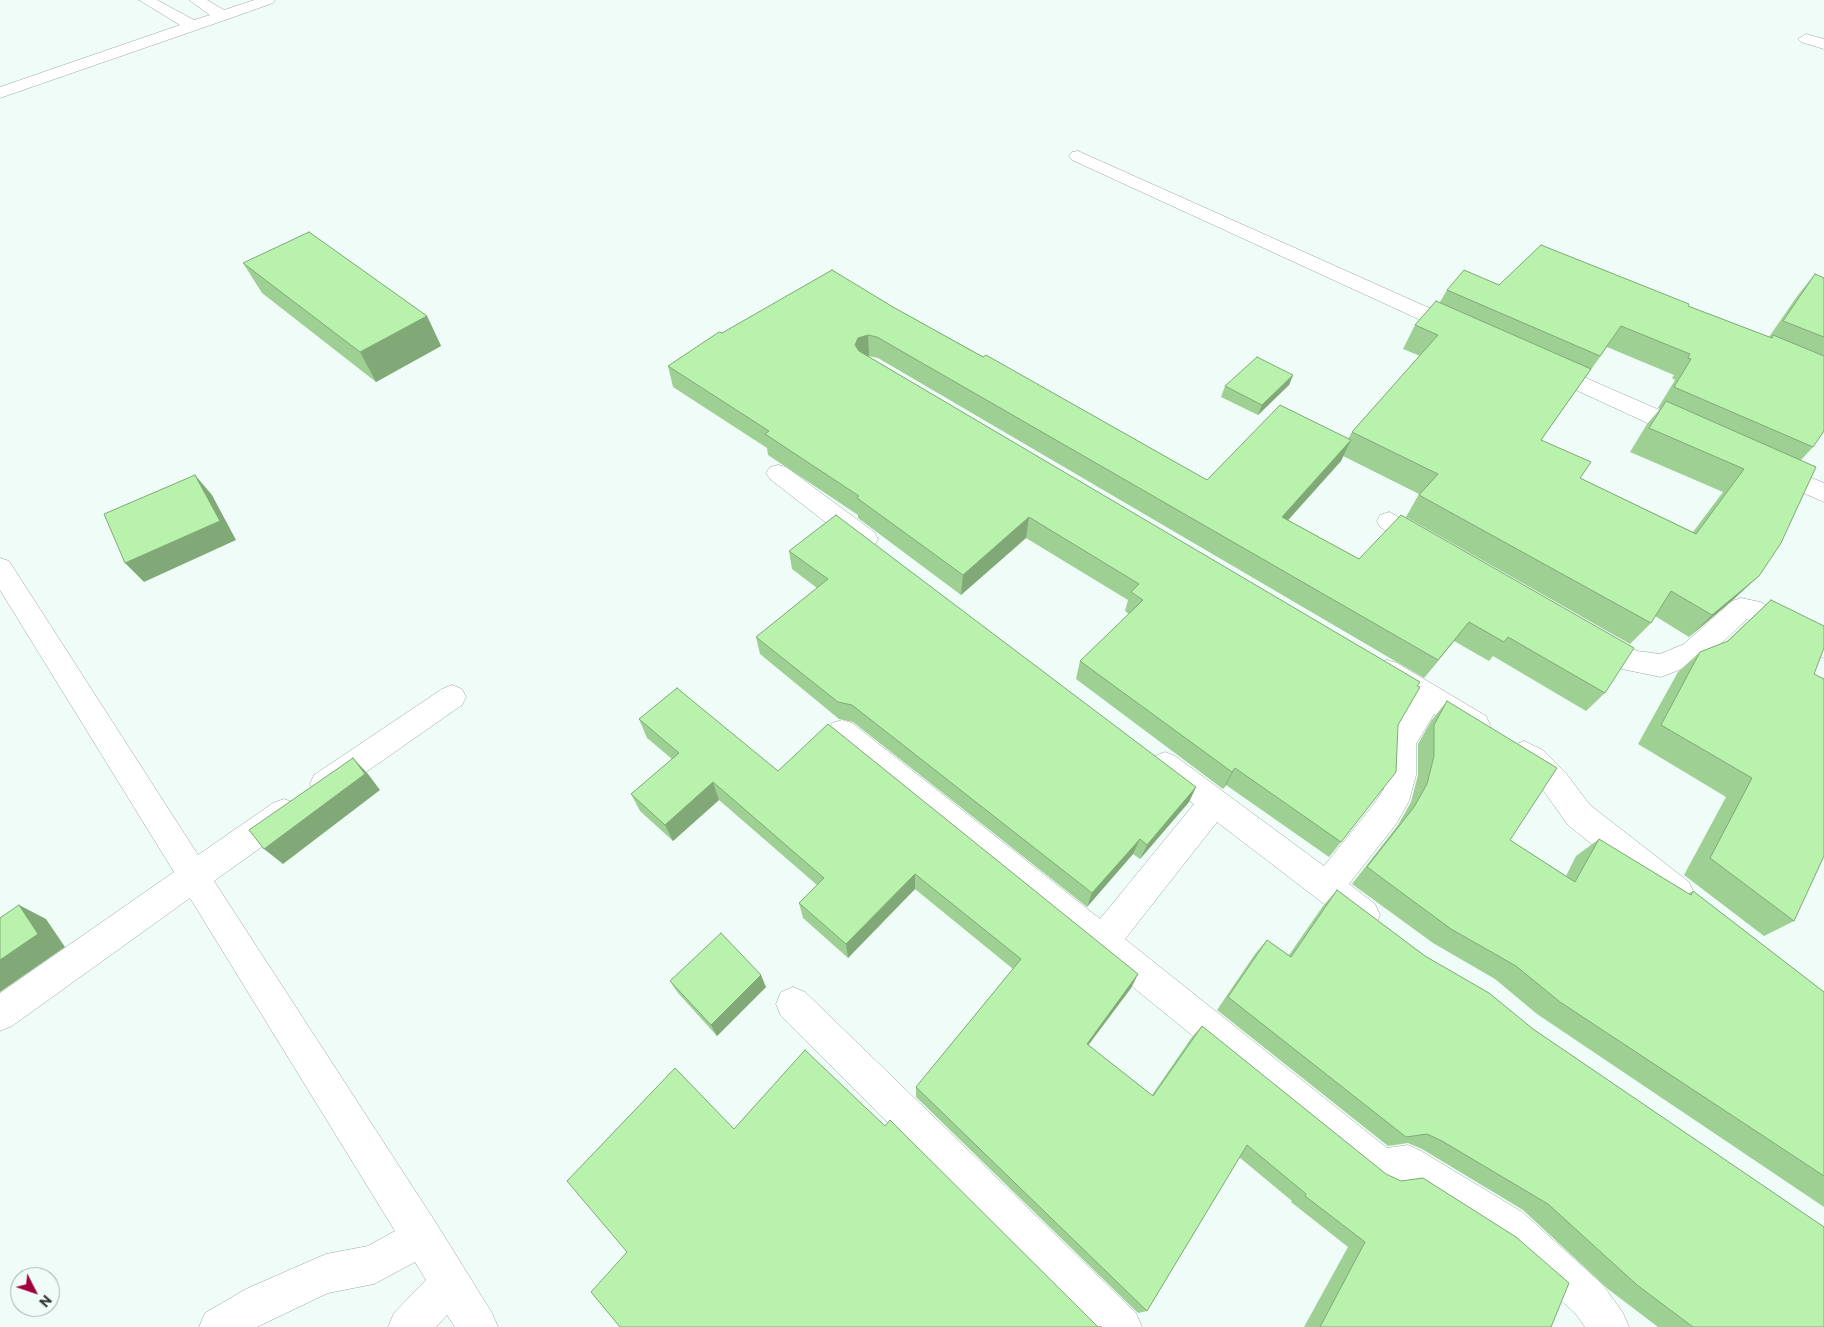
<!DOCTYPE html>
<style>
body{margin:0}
#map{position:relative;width:1824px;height:1327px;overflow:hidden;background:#effcf7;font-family:Commissioner,sans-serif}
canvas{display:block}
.north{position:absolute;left:10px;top:1267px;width:50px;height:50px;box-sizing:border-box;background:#effcf7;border:1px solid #a4aeaa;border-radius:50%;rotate:131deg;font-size:14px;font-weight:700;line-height:20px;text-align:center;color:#333836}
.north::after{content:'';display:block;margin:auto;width:18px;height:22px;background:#a0023e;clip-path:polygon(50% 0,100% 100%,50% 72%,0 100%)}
</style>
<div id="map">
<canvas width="1824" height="1327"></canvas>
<div class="north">N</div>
</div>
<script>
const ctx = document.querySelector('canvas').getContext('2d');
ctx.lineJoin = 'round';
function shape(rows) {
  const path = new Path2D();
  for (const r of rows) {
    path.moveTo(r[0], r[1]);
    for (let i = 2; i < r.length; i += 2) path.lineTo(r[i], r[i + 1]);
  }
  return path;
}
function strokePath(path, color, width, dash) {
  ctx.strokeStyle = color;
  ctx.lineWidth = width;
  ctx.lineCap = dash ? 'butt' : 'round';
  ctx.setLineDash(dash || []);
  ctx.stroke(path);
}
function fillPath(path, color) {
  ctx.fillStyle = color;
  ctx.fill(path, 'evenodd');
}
const minor = shape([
 [139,0,157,0,194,20,210,15,189,0,207,0,224,10,254,0,275,0,273,3,228,19,0,98,0,87,180,25,139,0],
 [1806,34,1824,39,1824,49,1801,42,1798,39,1806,34],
 [1078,151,1465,324,1469,329,1465,334,1458,336,1451,334,1072,160,1069,156,1072,152,1078,151],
 [1547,361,1696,426,1700,432,1696,438,1688,440,1680,438,1539,373,1536,368,1539,363,1547,361],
 [1773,462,1824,483,1824,502,1765,476,1761,470,1765,464,1773,462],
 [778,465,786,467,874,532,878,539,874,546,865,548,856,546,770,479,766,473,770,467,778,465],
 [1389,512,1434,535,1438,542,1434,549,1425,551,1416,549,1380,527,1377,521,1380,515,1389,512],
 [0,558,9,561,198,855,273,803,284,799,295,803,299,813,295,823,214,881,436,1223,492,1313,498,1327,455,1327,447,1315,436,1327,388,1327,394,1313,426,1280,415,1262,374,1284,328,1293,257,1327,199,1327,205,1313,246,1289,326,1254,368,1246,395,1231,190,898,12,1026,0,1031,0,993,174,872,0,590,0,558],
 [1741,598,1760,602,1824,634,1824,658,1747,619,1704,660,1661,677,1622,669,1583,649,1579,641,1583,633,1593,630,1637,651,1660,654,1684,644,1732,601,1741,598],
 [1387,660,1397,663,1486,716,1490,725,1486,734,1476,737,1466,734,1434,714,1416,744,1416,775,1409,801,1396,824,1349,884,1375,904,1380,915,1375,926,1364,931,1353,926,1217,822,1125,939,1387,1148,1408,1145,1421,1151,1522,1212,1603,1285,1623,1313,1629,1327,1585,1327,1575,1313,1494,1240,1404,1183,1382,1186,1369,1180,832,741,828,732,832,723,842,720,852,723,1100,919,1194,804,1155,774,1150,765,1155,756,1165,752,1175,756,1324,866,1374,804,1384,789,1387,743,1412,700,1377,679,1373,671,1377,663,1387,660],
 [452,685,462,689,466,697,462,705,336,793,325,797,314,793,310,784,314,775,442,689,452,685],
 [1524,741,1543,750,1565,772,1590,805,1689,882,1694,893,1689,904,1678,908,1667,904,1568,825,1543,790,1523,768,1514,763,1509,754,1514,745,1524,741],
 [793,987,805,992,1136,1313,1142,1327,1093,1327,781,1016,776,1004,781,992,793,987]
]);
strokePath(minor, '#9ba7a3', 1);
fillPath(minor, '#fff');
fillPath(shape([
 [243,263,427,316,441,346,376,382,262,293],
 [1815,274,1824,278,1824,431,1813,447,1801,460,1735,598,1689,637,1655,616,1651,623,1630,644,1406,517,1605,693,1586,711,1493,656,1489,661,1454,641,1424,678,878,358,868,356,1417,686,1341,842,1329,857,1226,785,1223,789,1076,679,1080,661,1129,614,1125,611,1128,600,1026,538,961,595,858,518,858,515,768,455,767,448,673,387,668,366,722,333,893,307,1207,480,1348,439,1352,432,1420,356,1403,349,1415,325,1440,302,1447,290,1499,285,1688,306,1769,337,1798,295],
 [1607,347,1674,375,1672,378,1675,380,1658,408,1660,409,1647,424,1630,452,1723,492,1693,532,1580,478,1541,440],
 [1343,456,1419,494,1406,517,1359,559,1288,520,1341,461],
 [1293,375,1289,385,1258,415,1221,397,1225,386],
 [789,551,1196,787,1189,802,1140,859,1133,854,1087,907,853,722,839,719,760,654,756,637,817,588,792,569],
 [1771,600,1814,674,1794,921,1764,936,1684,875,1726,797,1638,744,1678,672,1700,652,1726,642],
 [1447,701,1510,840,1566,876,1576,856,1599,839,1688,894,1693,891,1824,992,1824,1207,1537,1014,1495,979,1433,943,1352,884,1398,825,1411,802,1418,775,1418,744,1431,721],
 [639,719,778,771,1138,974,1131,988,1088,1045,1152,1095,1192,1037,1202,1026,1551,1327,1304,1327,1348,1247,1291,1202,1292,1201,1239,1157,1147,1311,1138,1313,916,1097,916,1087,1013,969,915,889,848,958,803,918,799,903,817,885,719,800,673,841,640,811,631,794,672,759,647,738],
 [1337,890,1425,956,1533,1029,1824,1327,1658,1327,1608,1289,1523,1210,1422,1149,1408,1143,1388,1146,1217,1010,1255,954,1267,940,1289,955,1323,906],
 [670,981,766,987,717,1036,678,993]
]), '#9ed094');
fillPath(shape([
 [427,316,441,346,376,382,360,352],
 [868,335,869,356,859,359,855,345,858,338],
 [1293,375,1289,385,1258,415,1262,405],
 [1351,440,1341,461,1273,537,1282,517],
 [195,475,212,495,236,540,144,582,125,563],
 [1029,517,1026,538,961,595,963,575],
 [1759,576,1735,598,1689,637,1712,615],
 [1469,622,1454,641,1424,678,1438,660],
 [353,758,368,774,380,790,283,864,264,849],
 [1235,768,1226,785,1223,789,1232,772],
 [713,782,719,800,673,841,665,825],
 [1196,787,1189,802,1140,859,1147,845],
 [1140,839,1133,854,1087,907,1092,893],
 [915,874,915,889,848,958,846,944],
 [19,905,46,919,65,947,0,992,0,960],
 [1138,974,1131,988,1081,1055,1087,1044],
 [761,975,766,987,717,1036,711,1025]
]), '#81a978');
const building = shape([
 [309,232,427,316,360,352,243,263,309,232],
 [1541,245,1689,304,1688,306,1772,338,1773,335,1824,356,1824,431,1813,447,1674,387,1691,359,1688,358,1690,354,1621,326,1600,356,1447,290,1464,270,1499,285,1541,245],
 [832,270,893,307,983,357,986,355,1207,480,1280,405,1351,440,1282,517,1359,559,1401,515,1634,648,1605,693,1508,637,1504,642,1469,622,1438,660,877,337,868,335,858,338,855,345,859,351,1420,682,1417,686,1420,687,1398,725,1396,772,1341,842,1235,768,1232,772,1080,661,1143,600,1131,592,1139,584,1029,517,963,575,857,498,859,496,765,434,769,431,668,366,719,332,722,333,832,270],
 [1815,274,1824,278,1824,337,1783,321,1815,274],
 [1436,301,1591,369,1541,440,1591,462,1580,478,1696,534,1744,469,1649,428,1666,401,1816,467,1781,543,1759,576,1712,615,1671,591,1651,623,1419,495,1438,474,1352,432,1438,335,1415,325,1436,301],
 [1257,357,1293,375,1262,405,1225,386,1257,357],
 [195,475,220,521,125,563,104,514,195,475],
 [836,515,1196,787,1147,845,1140,839,1092,893,852,705,838,702,756,637,828,579,789,551,836,515],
 [1771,600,1824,626,1824,648,1814,674,1824,679,1824,856,1794,921,1710,858,1752,778,1661,725,1700,652,1728,641,1771,600],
 [677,688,778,771,828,724,1138,974,1087,1044,1153,1096,1202,1026,1386,1174,1401,1181,1423,1178,1516,1237,1569,1283,1551,1327,1320,1327,1365,1242,1305,1196,1306,1194,1247,1145,1147,1311,916,1087,1021,959,915,874,846,944,799,903,824,878,713,782,665,825,631,794,679,753,639,719,677,688],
 [1447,701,1557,768,1510,840,1575,882,1599,839,1691,895,1693,891,1824,992,1824,1176,1560,1002,1516,966,1451,929,1367,867,1414,807,1427,784,1434,756,1434,725,1447,701],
 [353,758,365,774,264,849,249,830,353,758],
 [1337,890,1425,956,1489,993,1533,1029,1824,1227,1824,1327,1693,1327,1637,1285,1548,1204,1442,1141,1427,1134,1406,1137,1228,997,1267,940,1291,957,1337,890],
 [19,905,38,934,0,960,0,918,19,905],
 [721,933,761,975,711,1025,670,981,721,933],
 [805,1050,885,1126,890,1120,1098,1327,1102,1327,620,1327,591,1292,627,1252,567,1181,675,1068,734,1129,805,1050]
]);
fillPath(building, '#b8f2ac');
strokePath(building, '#81a978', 1);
</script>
